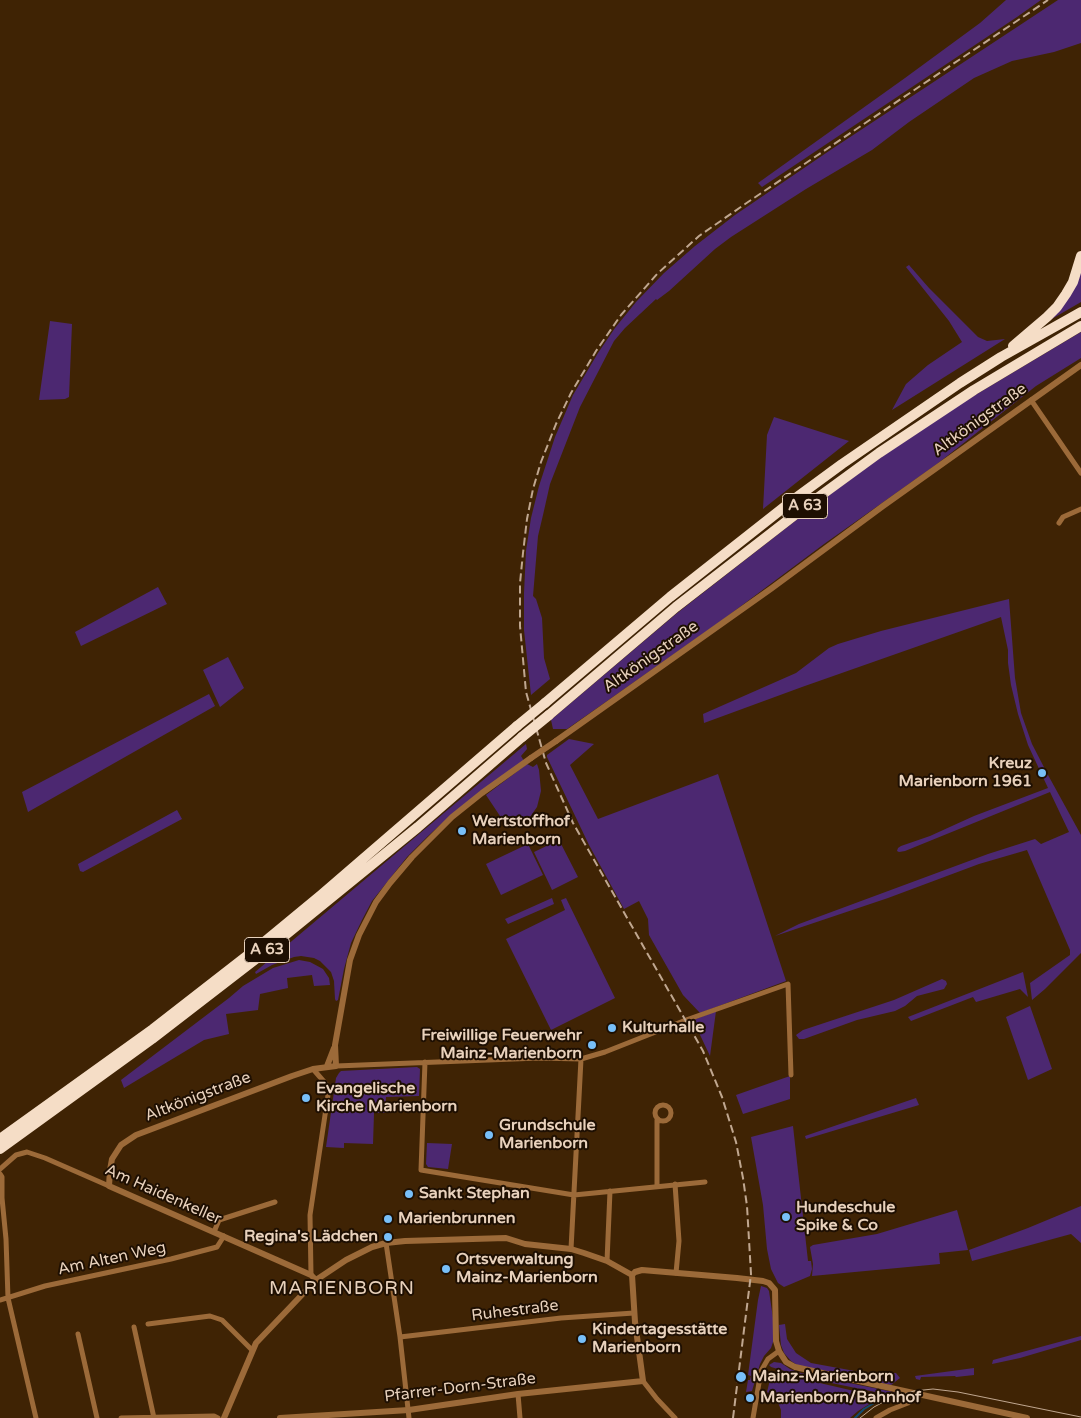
<!DOCTYPE html>
<meta charset="utf-8">
<style>
body{margin:0}
canvas{display:block;background:#3f2304}
</style>
<canvas width="1081" height="1418"></canvas>
<script>
const ctx = document.querySelector('canvas').getContext('2d');
ctx.lineJoin = 'round';
function fillPath(path, color) {
  ctx.fillStyle = color;
  ctx.fill(path, 'evenodd');
}
function shape(rows) {
  const path = new Path2D();
  for (const r of rows) {
    if (r.length === 3) {
      path.moveTo(r[0] + r[2], r[1]);
      path.arc(r[0], r[1], r[2], 0, 2 * Math.PI);
      continue;
    }
    path.moveTo(r[0], r[1]);
    for (let i = 2; i < r.length; i += 2) path.lineTo(r[i], r[i + 1]);
  }
  return path;
}
function strokePath(path, color, width, dash) {
  ctx.strokeStyle = color;
  ctx.lineWidth = width;
  ctx.lineCap = dash ? 'butt' : 'round';
  ctx.setLineDash(dash || []);
  ctx.stroke(path);
}
function write(font, color, halo, rows, align = 'center') {
  ctx.font = font + ' "Varela Round",sans-serif';
  ctx.lineWidth = 4;
  ctx.setLineDash([]);
  ctx.textBaseline = 'middle';
  ctx.strokeStyle = halo;
  ctx.fillStyle = color;
  for (const [text, x, y, turn = 0] of rows) {
    ctx.save();
    ctx.translate(x, y);
    ctx.rotate((+turn || 0) * Math.PI / 180);
    ctx.textAlign = isNaN(turn) ? turn : align;
    if (halo) ctx.strokeText(text, 0, 0);
    ctx.fillText(text, 0, 0);
    ctx.restore();
  }
}
fillPath(shape([
 [1006,0,1041,0,1017,17,762,187,758,183,905,78,980,23],
 [1058,0,1081,0,1081,43,1054,52,1012,61,974,78,909,122,872,150,806,189,731,237,715,249,669,291,657,300,656,299,625,328,614,341,580,407,550,484,543,515,538,536,533,596,536,599,542,618,544,658,550,679,531,695,524,630,524,593,526,551,531,518,539,486,555,437,573,395,598,353,615,328,636,302,664,273,695,246,735,215,832,149],
 [909,265,929,288,978,337,987,341,1005,339,892,410,906,384,928,365,962,342,949,321,906,267],
 [1081,266,1081,302,1050,320],
 [50,321,72,324,69,397,65,399,39,400],
 [1081,332,1081,358,1036,386,937,464,824,544,721,621,610,699,567,729,553,729,551,720,676,614,817,504,880,458,967,400],
 [774,417,849,441,763,509,767,435],
 [158,587,167,604,81,646,75,632],
 [1009,599,1015,678,1021,713,1032,744,1048,775,1081,835,1081,953,1045,989,1032,1000,1030,983,1070,955,1070,950,1027,850,979,864,888,898,775,936,799,924,988,854,1035,839,1041,844,1069,832,1050,792,905,851,899,852,897,851,898,848,901,846,930,836,974,816,1048,788,1028,745,1018,714,1011,685,1008,663,1008,650,1001,617,802,687,704,723,703,714,796,673,829,648,838,644,881,631],
 [228,657,244,688,220,707,203,670],
 [209,694,215,706,28,812,22,792],
 [569,739,594,744,570,765,598,819,718,774,786,981,700,1013,683,995,649,935,648,919,639,901,624,909,589,845,547,757,547,755],
 [526,744,527,749,521,756,524,761,440,825,428,836,407,857,372,901,362,920,351,943,344,969,338,1000,336,1001,335,999,334,981,331,972,320,961,314,958,301,956,294,957,272,965,256,974,255,972],
 [527,764,533,767,537,764,539,770,541,791,537,807,530,817,506,825,486,795],
 [177,810,182,819,83,872,80,871,78,864],
 [559,840,578,877,552,890,534,852],
 [528,844,543,875,501,895,486,864],
 [552,898,554,904,508,924,505,919],
 [566,898,615,998,551,1030,506,939,565,910,561,900],
 [299,960,310,962,323,969,329,978,330,985,314,986,312,975,287,978,288,988,260,994,258,1010,226,1014,229,1034,204,1040,124,1088,121,1080,229,998,243,986,273,968],
 [1023,972,1028,997,1020,989,976,1002,973,997,911,1021,908,1017],
 [942,979,946,981,947,984,944,989,917,996,905,1006,895,1011,857,1020,804,1039,799,1039,796,1035,803,1030,894,1000],
 [1030,1006,1052,1069,1028,1080,1006,1017],
 [716,1011,710,1056,693,1020],
 [417,1067,420,1069,419,1096,386,1097,385,1113,374,1113,373,1144,344,1143,344,1148,326,1147,336,1078,339,1073,341,1071],
 [790,1076,790,1099,743,1114,736,1095],
 [916,1098,919,1105,806,1139,805,1136],
 [793,1126,808,1261,811,1261,812,1269,810,1276,784,1287,778,1283,771,1269,767,1249,763,1205,751,1137],
 [427,1143,452,1144,448,1169,428,1167,426,1164],
 [1081,1206,1081,1243,1071,1234,972,1261,969,1250,1028,1228],
 [957,1210,968,1250,939,1253,940,1264,812,1276,813,1264,810,1247,813,1245,877,1234],
 [761,1286,767,1288,769,1291,773,1318,773,1342,771,1348,764,1356,760,1364,752,1391,746,1392,748,1380,750,1380,751,1376,748,1375,758,1300],
 [785,1324,787,1339,796,1353,811,1363,871,1374,896,1373,900,1378,891,1385,797,1365,791,1361,784,1353,781,1345,779,1325],
 [1081,1336,1081,1340,1020,1358,992,1364,993,1360],
 [774,1362,781,1363,790,1369,801,1373,898,1393,885,1398,880,1393,812,1379,771,1367,769,1365],
 [974,1368,974,1375,956,1377,955,1376,921,1377,920,1380,916,1379,915,1376],
 [772,1372,876,1396,879,1398,858,1411,850,1418,781,1418,781,1410,777,1400,767,1392]
]), '#4c2871');
strokePath(shape([
 [855,1418,864,1409,881,1399]
]), '#124a70', 2);
strokePath(shape([
 [1031,400,1081,473],
 [1059,523,1063,517,1081,509],
 [425,1062,421,1170,574,1195,705,1182],
 [336,1066,539,1058,581,1059,605,1052,686,1020,788,984,791,1075],
 [663,1113,8],
 [0,1169,16,1155,27,1152,45,1158,109,1186],
 [0,1174,2,1177,2,1198,6,1239,8,1298,36,1418],
 [675,1184,679,1241,676,1273],
 [657,1186,657,1120,658,1119],
 [214,1232,219,1220,275,1202],
 [386,1243,400,1337,409,1418],
 [571,1249,581,1059],
 [607,1261,610,1191],
 [311,1275,310,1215,328,1095,326,1084,313,1069],
 [0,1300,45,1286,171,1259,217,1247,224,1236],
 [148,1324,210,1316,222,1320,252,1350],
 [134,1327,154,1418],
 [78,1334,97,1418],
 [400,1337,561,1318,634,1313],
 [643,1381,657,1399,675,1418],
 [518,1394,520,1418],
 [121,1418,214,1416,218,1418],
 [753,1418,761,1371,768,1359,779,1351],
 [876,1418,890,1410,908,1403,913,1399,915,1394]
]), '#9c6a39', 5);
strokePath(shape([
 [556,741,772,588,883,506,1081,365],
 [327,1066,334,1048],
 [632,1275,635,1272,642,1270,737,1278,763,1281,769,1283,775,1290,776,1341,779,1351,786,1362,795,1367,1027,1418],
 [316,1280,311,1275,109,1186,110,1170,112,1159,121,1145,136,1135,292,1076,313,1069,336,1066,335,1045,350,960,359,935,376,902,390,883,412,857,452,817,482,793,531,758],
 [224,1418,256,1343,316,1280,346,1260,372,1247,386,1243,405,1241,506,1238,525,1244,571,1249,584,1253,607,1261,632,1275],
 [280,1418,409,1410,518,1394,643,1381,635,1322,632,1275]
]), '#9c6a39', 6);
strokePath(shape([
 [1013,346,1047,317,1057,307,1066,294,1073,282,1081,256],
 [545,703,670,597,797,497,842,464,960,383,1001,357,1081,312],
 [549,715,676,607,805,507,879,453,974,390,1081,326],
 [0,1139,153,1029,252,952,321,895,517,726],
 [0,1149,152,1039,257,958,418,827,522,737]
]), '#f5ddc6', 10);
strokePath(shape([
 [860,1418,874,1407,891,1398,914,1391,933,1389,958,1392,1081,1417]
]), '#c0a790', 1);
strokePath(shape([
 [733,1418,751,1274,747,1206,743,1178,736,1142,722,1097,703,1051,573,823,546,763,526,692,520,626,520,583,523,553,527,519,533,489,541,462,556,424,571,393,596,351,621,315,657,274,699,236,748,202,1048,0]
]), '#c0a790', 2, [8, 4]);
strokePath(shape([
 [531,758,556,741]
]), '#9c6a39', 6);
strokePath(shape([
 [517,726,545,703],
 [522,737,549,715]
]), '#f5ddc6', 10);
for (const [x, y, r, color] of [
 [1042,773,5,"#78bff8"],
 [462,831,5,"#78bff8"],
 [612,1028,5,"#78bff8"],
 [592,1045,5,"#78bff8"],
 [306,1098,5,"#78bff8"],
 [489,1135,5,"#78bff8"],
 [409,1194,5,"#78bff8"],
 [786,1217,5,"#78bff8"],
 [388,1219,5,"#78bff8"],
 [388,1237,5,"#78bff8"],
 [446,1269,5,"#78bff8"],
 [582,1339,5,"#78bff8"],
 [741,1377,6,"#78bff8"],
 [750,1398,5,"#78bff8"]
]) {
  const dot = new Path2D();
  dot.arc(x, y, r, 0, 2 * Math.PI);
  ctx.fillStyle = color;
  ctx.fill(dot);
  strokePath(dot, '#1e0f02', 2);
}
for (const [x, y, w] of [
 [805,506,45],
 [267,950,45]
]) {
  const box = new Path2D();
  box.roundRect(x - w / 2, y - 12.5, w, 25, 4);
  ctx.fillStyle = '#1e0f02';
  ctx.fill(box);
  strokePath(box, '#e8d1bc', 1);
}
write('bold 15px', '#e8d1bc', null, [
 ["A 63",805,506],
 ["A 63",267,950]
]);
write('16px', '#e8d1bc', '#1e0f02', [
 ["Altkönigstraße",980,420,-36],
 ["Altkönigstraße",651,657,-35],
 ["Altkönigstraße",198,1097,-21],
 ["Am Haidenkeller",163,1195,24],
 ["Am Alten Weg",112,1259,-12],
 ["Ruhestraße",515,1311,-7],
 ["Pfarrer-Dorn-Straße",460,1388,-7]
]);
write('bold 16px', '#e8d1bc', '#1e0f02', [
 ["Kreuz",1032,764,"right"],
 ["Marienborn 1961",1032,782,"right"],
 ["Wertstoffhof",472,822],
 ["Marienborn",472,840],
 ["Kulturhalle",622,1028],
 ["Freiwillige Feuerwehr",582,1036,"right"],
 ["Mainz-Marienborn",582,1054,"right"],
 ["Evangelische",316,1089],
 ["Kirche Marienborn",316,1107],
 ["Grundschule",499,1126],
 ["Marienborn",499,1144],
 ["Sankt Stephan",419,1194],
 ["Hundeschule",796,1208],
 ["Spike & Co",796,1226],
 ["Marienbrunnen",398,1219],
 ["Regina's Lädchen",378,1237,"right"],
 ["Ortsverwaltung",456,1260],
 ["Mainz-Marienborn",456,1278],
 ["Kindertagesstätte",592,1330],
 ["Marienborn",592,1348],
 ["Mainz-Marienborn",752,1377],
 ["Marienborn/Bahnhof",760,1398]
], 'left');
ctx.letterSpacing = '1px';
write('19px', '#e8d1bc', '#1e0f02', [
 ["MARIENBORN",342,1289]
]);
ctx.letterSpacing = '0px';
</script>
